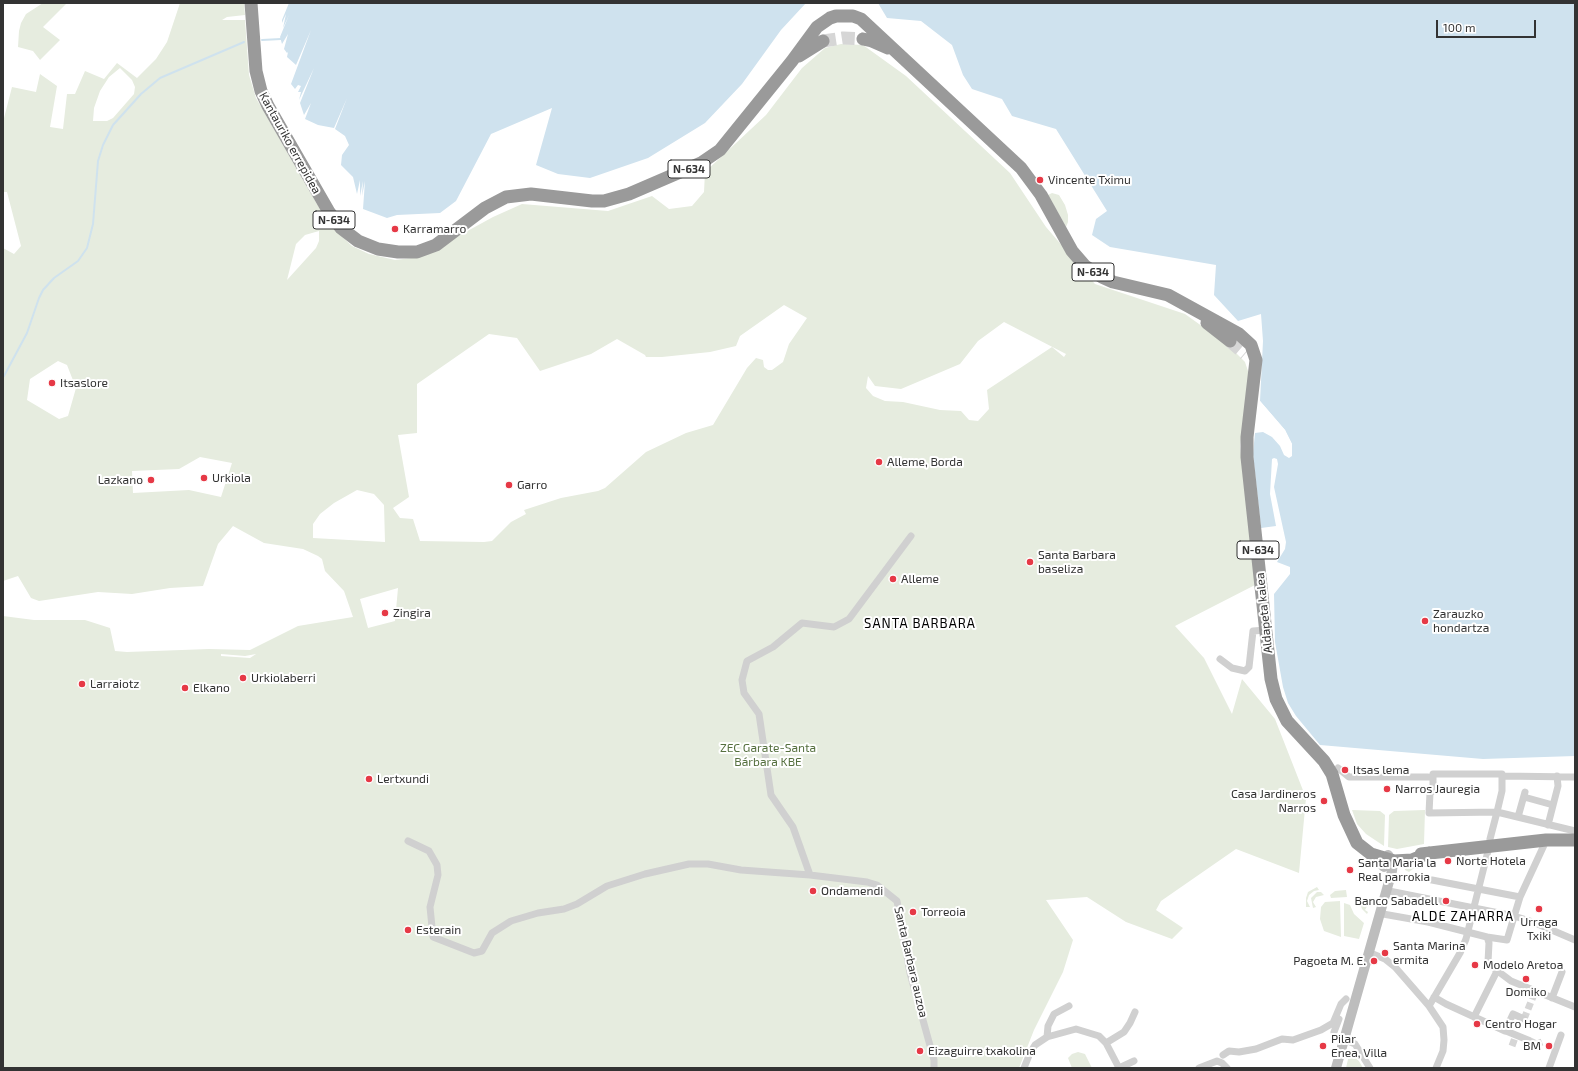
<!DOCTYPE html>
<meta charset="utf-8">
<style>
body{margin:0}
#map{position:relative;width:1578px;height:1071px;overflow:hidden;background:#fff;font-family:"Exo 2",sans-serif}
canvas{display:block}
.frame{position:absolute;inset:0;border:4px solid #333;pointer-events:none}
.scale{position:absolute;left:1436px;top:20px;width:100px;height:18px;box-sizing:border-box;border:2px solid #333;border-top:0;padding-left:5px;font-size:12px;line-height:14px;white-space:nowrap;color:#333;-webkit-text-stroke:3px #fff;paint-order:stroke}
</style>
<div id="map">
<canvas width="1578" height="1071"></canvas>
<div class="frame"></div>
<div class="scale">100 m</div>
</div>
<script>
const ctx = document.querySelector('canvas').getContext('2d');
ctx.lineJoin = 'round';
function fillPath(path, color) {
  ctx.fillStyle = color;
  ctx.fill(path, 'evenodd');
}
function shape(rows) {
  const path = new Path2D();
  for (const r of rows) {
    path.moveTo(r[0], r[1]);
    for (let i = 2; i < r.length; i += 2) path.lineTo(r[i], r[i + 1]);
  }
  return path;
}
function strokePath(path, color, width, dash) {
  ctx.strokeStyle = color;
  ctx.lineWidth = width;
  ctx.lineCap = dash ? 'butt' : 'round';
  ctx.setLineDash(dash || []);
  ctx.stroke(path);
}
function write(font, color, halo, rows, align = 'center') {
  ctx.font = font + ' "Exo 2",sans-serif';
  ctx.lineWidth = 4;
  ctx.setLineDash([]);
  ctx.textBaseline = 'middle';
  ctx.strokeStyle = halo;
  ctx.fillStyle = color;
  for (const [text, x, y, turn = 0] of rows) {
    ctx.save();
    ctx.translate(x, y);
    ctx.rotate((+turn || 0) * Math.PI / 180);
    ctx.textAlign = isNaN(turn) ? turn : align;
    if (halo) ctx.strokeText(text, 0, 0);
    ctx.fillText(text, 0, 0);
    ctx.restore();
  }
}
fillPath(shape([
 [43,3,67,3,43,27,60,40,40,60,33,51,18,47,19,31,21,23,26,14],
 [180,3,244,3,245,15,227,17,222,20,245,20,249,75,256,98,317,204,333,228,352,246,369,254,395,260,420,257,493,217,522,204,608,211,652,196,669,209,692,206,704,192,705,172,766,115,802,68,825,48,841,44,863,45,906,76,1010,173,1046,227,1095,284,1185,314,1227,344,1245,362,1250,377,1240,446,1255,585,1175,626,1204,658,1232,714,1242,679,1275,719,1306,798,1299,873,1236,849,1161,901,1156,910,1183,928,1172,939,1126,922,1087,897,1046,900,1073,940,1063,972,1034,1030,1019,1068,3,1068,3,616,34,620,85,620,110,628,115,651,127,652,209,649,250,650,298,626,353,617,344,591,325,571,322,559,318,556,303,549,264,543,233,526,218,544,203,586,170,588,132,594,98,592,39,601,31,598,18,576,3,581,3,248,14,254,21,246,7,192,3,192,3,122,12,87,36,92,40,74,57,86,50,127,63,129,67,94,75,94,85,71,104,79,117,63,137,78,156,59,167,42],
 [120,68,132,80,135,87,134,94,113,118,107,121,93,121,94,108,100,91,109,77],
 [319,231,319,241,316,248,287,280,296,244,305,235],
 [784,305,807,318,789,344,783,362,772,370,768,370,764,367,763,360,756,358,747,368,713,425,686,433,646,452,605,488,598,491,561,498,524,510,526,514,511,522,492,541,484,542,420,541,413,519,400,518,393,508,409,497,398,435,417,433,417,384,489,334,517,338,540,371,591,354,617,339,645,355,646,357,662,357,710,352,736,346,740,336],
 [1004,322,1066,354,1064,357,1052,347,987,390,989,409,978,421,969,420,961,411,940,410,903,402,885,401,873,396,866,388,868,376,875,386,901,389,960,364,978,341],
 [58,361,67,365,76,388,68,416,59,419,27,400,30,379],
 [200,457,232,463,221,497,189,490,133,493,132,471,179,469],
 [357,490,374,494,384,505,385,542,313,538,313,524,320,514,334,503],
 [398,588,395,621,368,628,360,599],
 [221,654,245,656,256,654,250,658,221,656],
 [1052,193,1059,195,1065,205,1068,215,1068,222,1066,227,1048,195],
 [1352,810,1380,811,1385,815,1384,846,1366,834,1357,824],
 [1425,810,1424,844,1397,849,1388,847,1389,815,1394,811],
 [1423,861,1422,868,1413,869,1409,872,1405,870,1405,868,1412,864],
 [1317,887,1319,890,1314,891,1309,895,1307,901,1310,907,1306,907,1306,898,1308,892],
 [1346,890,1347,897,1331,898,1330,895,1335,891],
 [1317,892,1321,892,1324,895,1316,897,1313,902,1316,907,1313,908,1311,898],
 [1364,899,1369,903,1365,910,1368,912,1367,914,1362,909,1359,901],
 [1340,901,1341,937,1324,931,1320,919,1321,907,1325,902],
 [1344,903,1350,905,1354,914,1364,923,1359,939,1344,936],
 [1078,1052,1085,1054,1092,1068,1072,1068,1068,1058,1072,1054],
 [1352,1054,1356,1056,1363,1068,1346,1068,1349,1055]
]), '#e6ecdf');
fillPath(shape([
 [289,3,806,3,781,30,742,84,705,123,648,158,590,178,558,174,536,165,552,108,491,134,456,201,440,213,397,215,387,218,363,209,365,181,362,196,363,181,360,196,360,180,357,194,353,177,341,165,342,155,349,145,345,136,335,129,347,98,334,128,318,125,305,119,311,103,304,115,300,103,314,68,299,100,301,92,298,92,301,86,298,85,295,89,291,84,311,30,296,65,287,57,288,52,287,53,284,49,288,34,282,44,280,37,289,15,283,28,286,14,282,23,282,20],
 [878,3,1575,3,1575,756,1483,759,1320,745,1296,716,1288,703,1283,687,1275,642,1274,594,1290,574,1290,567,1277,562,1285,549,1286,542,1274,487,1278,464,1277,459,1274,458,1272,459,1270,494,1276,526,1261,528,1253,454,1255,433,1263,432,1272,437,1280,446,1284,455,1289,458,1292,456,1292,444,1285,430,1260,401,1263,341,1261,314,1238,321,1214,295,1216,265,1110,247,1092,235,1096,219,1107,211,1056,129,1012,116,1002,99,972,89,963,75,952,45,921,21,887,18]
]), '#cfe2ee');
fillPath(shape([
 [1260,401,1285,430,1292,444,1291,450,1283,431,1260,404]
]), '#fff');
strokePath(shape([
 [262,40,281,39],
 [4,376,27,333,39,298,43,290,54,278,78,261,87,248,93,224,98,161,103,145,113,125,141,94,160,78,244,42]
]), '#cfe2ee', 2);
strokePath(shape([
 [1524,1019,1535,992],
 [1528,1040,1537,1044,1542,1042],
 [1512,1046,1516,1035]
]), '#d6d6d6', 7, [7, 3.5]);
strokePath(shape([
 [823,41,843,38,863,39],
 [1230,341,1245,354]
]), '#d6d6d6', 13, [13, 6]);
strokePath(shape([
 [1220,659,1232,668,1245,671,1249,667,1253,631,1266,630],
 [1338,768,1349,777,1428,777],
 [1433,774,1502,774,1502,791,1497,812,1429,813,1430,793,1433,791,1433,774],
 [1502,776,1575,777],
 [1524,797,1553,805],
 [1518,817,1525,792],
 [1548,825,1558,786,1557,776],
 [1490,839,1497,812,1575,831],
 [408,841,429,851,437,865,438,875,430,907,433,937,474,953,482,951,492,933,511,921,538,913,564,909,577,904,607,886,645,874,689,864,708,864,741,870,810,875,867,882,877,885,897,901,910,973,934,1060,934,1068],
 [810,875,793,827,771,795,759,714,744,693,742,680,747,661,773,647,802,623,834,627,849,619,911,536],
 [1432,880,1520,897],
 [1389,891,1514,916,1533,922,1575,940],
 [1383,914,1428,922,1487,937,1489,943,1488,962,1491,966,1511,981,1575,1007],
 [1487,937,1507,940,1520,897,1545,843],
 [1368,952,1385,959,1395,967,1429,1006,1443,1027,1444,1040,1443,1051,1436,1068],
 [1434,997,1446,1004,1505,1031,1513,1014,1524,1019],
 [1552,998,1562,972],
 [1429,1006,1460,953,1466,939,1488,851],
 [1474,1017,1497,971],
 [1506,1031,1528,1040],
 [1334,1032,1339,1019],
 [1047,1037,1048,1026,1054,1014,1069,1006],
 [1343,1039,1355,1044,1370,1068],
 [1106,1043,1124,1032,1130,1023,1135,1012],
 [1223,1055,1229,1051,1239,1052,1256,1049,1282,1039,1293,1040,1321,1030,1333,1023,1341,1004,1346,999],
 [1024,1068,1030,1053,1035,1045,1047,1037,1076,1029,1099,1036,1106,1043,1119,1068],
 [1119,1068,1134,1061],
 [1199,1068,1217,1061,1222,1063,1227,1068],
 [1549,1068,1561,1035]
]), '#d0d0d0', 7);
strokePath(shape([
 [1371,854,1384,867],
 [1336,1068,1392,871,1393,862,1388,855]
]), '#bdbdbd', 10);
strokePath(shape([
 [251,3,256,71,261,91,268,106,329,212,341,228,358,241,378,249,398,252,417,252,436,245,485,208,506,197,531,194,592,201,604,201,629,194,701,163,720,150,792,61,817,27,830,18,836,16,853,16,861,19,1021,168,1041,195,1072,251,1085,266,1102,277,1113,282,1168,295,1239,334,1251,345,1256,360,1247,437,1247,457,1271,679,1276,699,1287,721,1324,761,1332,774,1344,815,1357,843,1371,854,1394,861,1412,860,1429,853],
 [863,39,872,41,888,48],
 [799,56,823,41],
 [1207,323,1230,341],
 [1421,854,1546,840,1575,840]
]), '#9a9a9a', 13);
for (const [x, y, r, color] of [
 [1040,180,4,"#e63946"],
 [395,229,4,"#e63946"],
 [52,383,4,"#e63946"],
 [879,462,4,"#e63946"],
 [204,478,4,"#e63946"],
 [151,480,4,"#e63946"],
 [509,485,4,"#e63946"],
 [1030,562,4,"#e63946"],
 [893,579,4,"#e63946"],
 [385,613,4,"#e63946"],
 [1425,621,4,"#e63946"],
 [243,678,4,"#e63946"],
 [82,684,4,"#e63946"],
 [185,688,4,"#e63946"],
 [1345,770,4,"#e63946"],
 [369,779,4,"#e63946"],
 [1387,789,4,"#e63946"],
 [1324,801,4,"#e63946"],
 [1448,861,4,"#e63946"],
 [1350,870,4,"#e63946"],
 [813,891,4,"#e63946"],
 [1446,901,4,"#e63946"],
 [1539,909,4,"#e63946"],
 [913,912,4,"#e63946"],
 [408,930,4,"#e63946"],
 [1385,953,4,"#e63946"],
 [1374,961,4,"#e63946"],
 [1475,965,4,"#e63946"],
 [1526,979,4,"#e63946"],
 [1477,1024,4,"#e63946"],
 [1323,1046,4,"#e63946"],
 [1549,1046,4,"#e63946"],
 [920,1051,4,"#e63946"]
]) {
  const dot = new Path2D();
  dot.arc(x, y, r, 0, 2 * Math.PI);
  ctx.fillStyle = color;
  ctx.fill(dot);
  strokePath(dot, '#fff', 1.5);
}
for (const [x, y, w] of [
 [689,169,42],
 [334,220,42],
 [1093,272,42],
 [1258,550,42]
]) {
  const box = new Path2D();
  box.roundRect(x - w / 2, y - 9, w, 18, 3);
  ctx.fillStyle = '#fff';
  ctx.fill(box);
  strokePath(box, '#333', 1);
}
write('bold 11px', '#333', null, [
 ["N-634",689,169],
 ["N-634",334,220],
 ["N-634",1093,272],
 ["N-634",1258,550]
]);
write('12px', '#333', '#fff', [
 ["Kantauriko errepidea",290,143,61],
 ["Aldapeta kalea",1264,613,-96],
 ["Santa Barbara auzoa",911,962,77]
]);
write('12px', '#333', '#fff', [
 ["Vincente Tximu",1048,180],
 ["Karramarro",403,229],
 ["Itsaslore",60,383],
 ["Alleme, Borda",887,462],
 ["Urkiola",212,478],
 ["Lazkano",143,480,"right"],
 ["Garro",517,485],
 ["Santa Barbara",1038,555],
 ["baseliza",1038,569],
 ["Alleme",901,579],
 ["Zingira",393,613],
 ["Zarauzko",1433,614],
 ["hondartza",1433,628],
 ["Urkiolaberri",251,678],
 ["Larraiotz",90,684],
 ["Elkano",193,688],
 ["Itsas lema",1353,770],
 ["Lertxundi",377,779],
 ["Narros Jauregia",1395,789],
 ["Casa Jardineros",1316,794,"right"],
 ["Narros",1316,808,"right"],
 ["Norte Hotela",1456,861],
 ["Santa Maria la",1358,863],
 ["Real parrokia",1358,877],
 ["Ondamendi",821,891],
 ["Banco Sabadell",1438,901,"right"],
 ["Torreoia",921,912],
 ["Urraga",1539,922,"center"],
 ["Txiki",1539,936,"center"],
 ["Esterain",416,930],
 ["Santa Marina",1393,946],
 ["ermita",1393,960],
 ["Pagoeta M. E.",1366,961,"right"],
 ["Modelo Aretoa",1483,965],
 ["Domiko",1526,992,"center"],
 ["Centro Hogar",1485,1024],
 ["Pilar",1331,1039],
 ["Enea, Villa",1331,1053],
 ["BM",1541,1046,"right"],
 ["Eizaguirre txakolina",928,1051]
], 'left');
write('12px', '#56703f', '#fff', [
 ["ZEC Garate-Santa",768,748],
 ["Bárbara KBE",768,762]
]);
ctx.letterSpacing = '1px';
write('13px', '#000', '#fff', [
 ["SANTA BARBARA",920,624],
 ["ALDE ZAHARRA",1463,917]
]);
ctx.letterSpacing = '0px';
</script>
